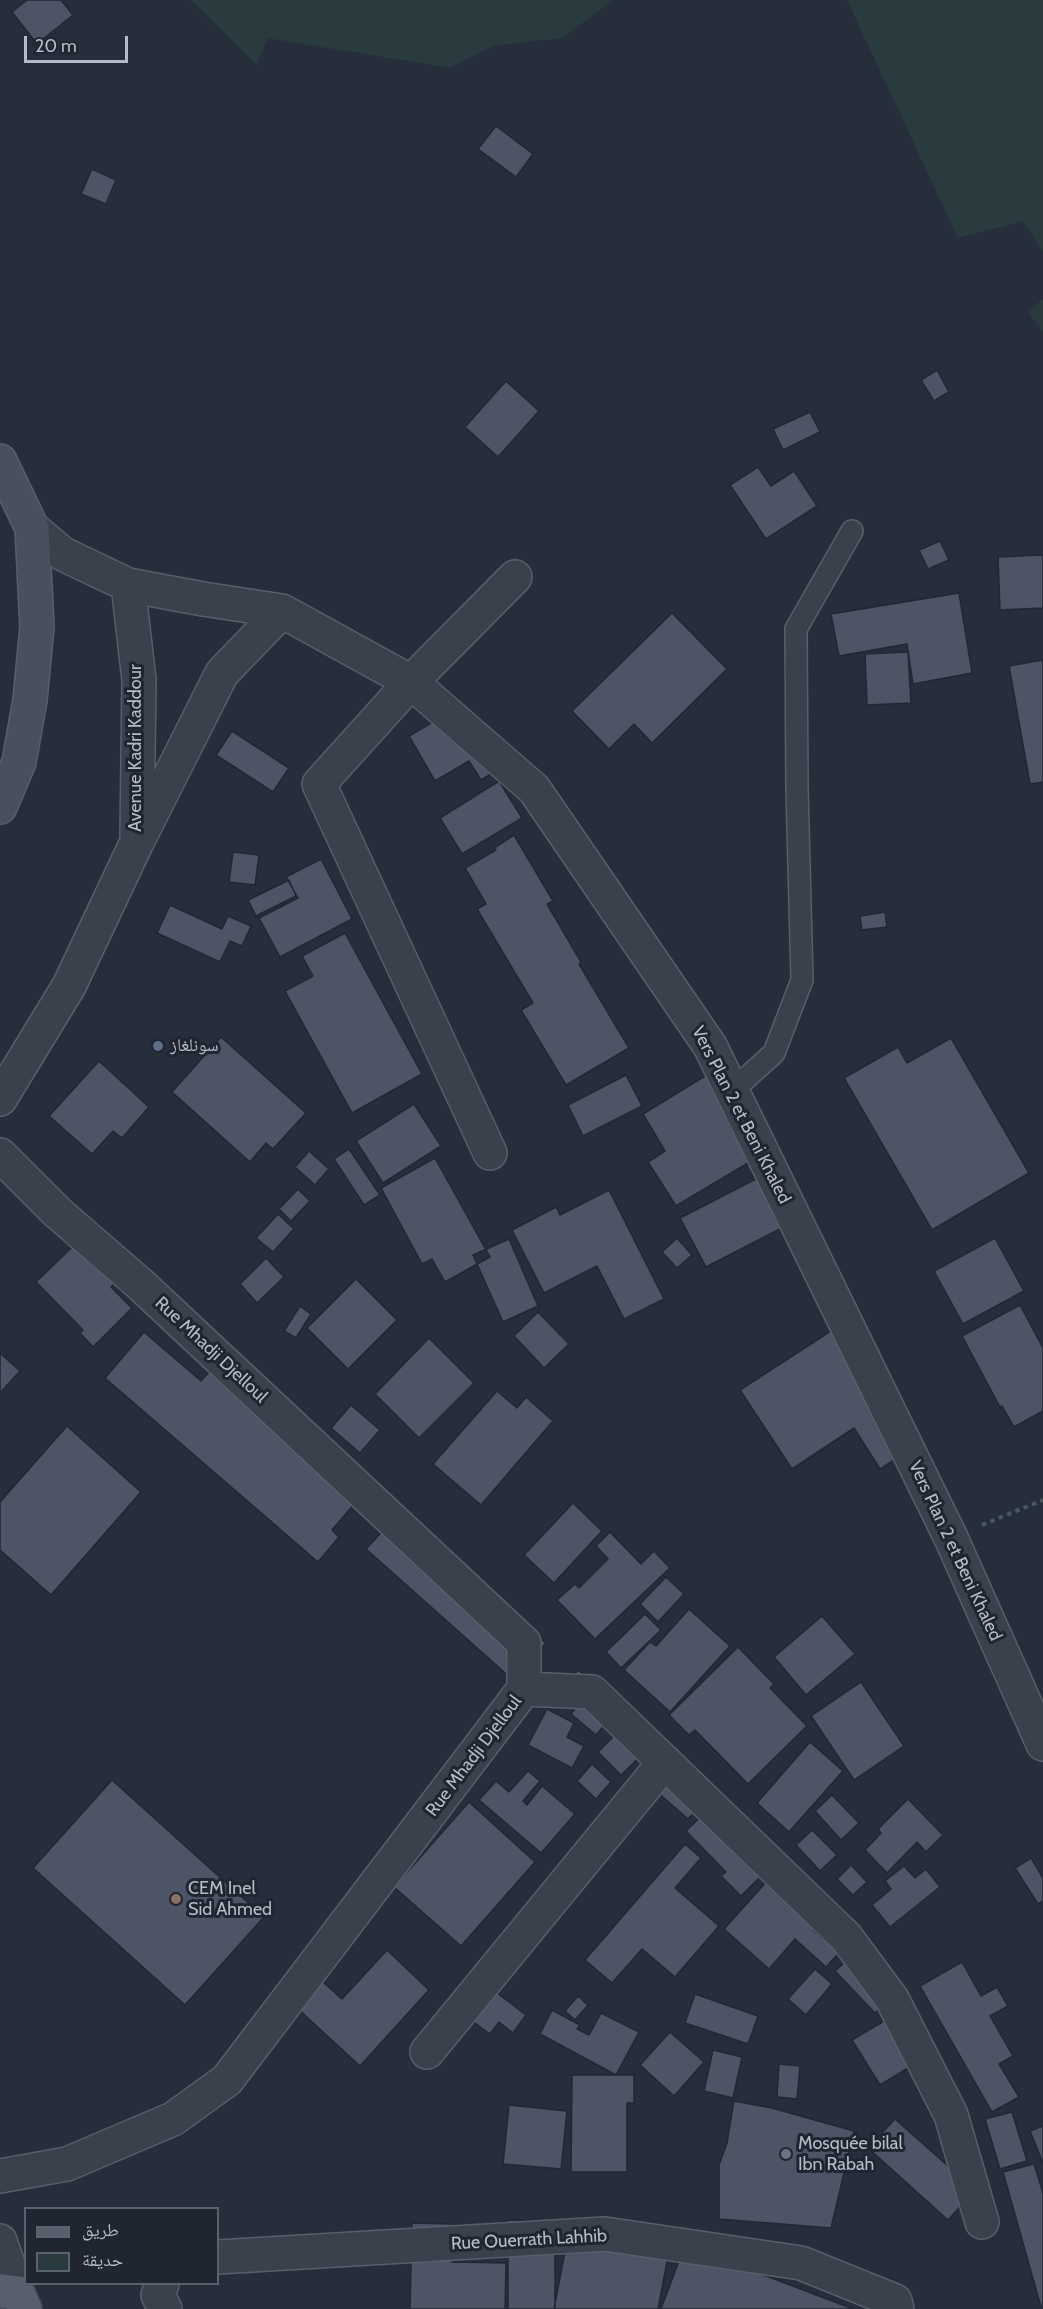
<!DOCTYPE html>
<meta charset="utf-8">
<style>
body{margin:0}
#map{position:relative;width:1043px;height:2309px;overflow:hidden;background:#262e3c;font-family:Cabin,"Noto Naskh Arabic",sans-serif}
canvas{display:block}
.legend{position:absolute;left:24px;top:2207px;width:195px;height:78px;box-sizing:border-box;background:#1f2531;border:2px solid #5b616d;margin:0;padding:8px 10px;list-style:none;font-size:18px;color:#b6bbc7}
.legend li{display:flex;align-items:center;gap:12px;height:30px}
.legend b{width:30px;border:2px solid #5b616d}
.scale{position:absolute;left:24px;top:36px;width:104px;height:27px;box-sizing:border-box;border:3px solid #b6bbc7;border-top:0;padding-left:8px;font-size:18px;line-height:21px;white-space:nowrap;color:#b6bbc7;-webkit-text-stroke:4px #1f2531;paint-order:stroke}
</style>
<div id="map">
<canvas width="1043" height="2309"></canvas>
<ul class="legend">
<li><b style="height:8px;background:#585f6c"></b>طريق</li>
<li><b style="height:16px;background:#293b3e"></b>حديقة</li>
</ul>
<div class="scale">20 m</div>
</div>
<script>
const ctx = document.querySelector('canvas').getContext('2d');
ctx.lineJoin = 'round';
function fillPath(path, color) {
  ctx.fillStyle = color;
  ctx.fill(path, 'evenodd');
}
function shape(rows) {
  const path = new Path2D();
  for (const r of rows) {
    path.moveTo(r[0], r[1]);
    for (let i = 2; i < r.length; i += 2) path.lineTo(r[i], r[i + 1]);
  }
  return path;
}
function strokePath(path, color, width, dash) {
  ctx.strokeStyle = color;
  ctx.lineWidth = width;
  ctx.lineCap = dash ? 'butt' : 'round';
  ctx.setLineDash(dash || []);
  ctx.stroke(path);
}
function write(font, color, halo, rows, align = 'center') {
  ctx.font = font + ' Cabin,"Noto Naskh Arabic",sans-serif';
  ctx.lineWidth = 6;
  ctx.setLineDash([]);
  ctx.textBaseline = 'middle';
  ctx.strokeStyle = halo;
  ctx.fillStyle = color;
  for (const [text, x, y, turn = 0] of rows) {
    ctx.save();
    ctx.translate(x, y);
    ctx.rotate((+turn || 0) * Math.PI / 180);
    ctx.textAlign = isNaN(turn) ? turn : align;
    if (halo) ctx.strokeText(text, 0, 0);
    ctx.fillText(text, 0, 0);
    ctx.restore();
  }
}
fillPath(shape([
 [191,0,614,0,562,38,493,46,449,68,267,38,257,65],
 [847,0,1043,0,1043,252,1023,221,958,238],
 [1043,299,1043,331,1027,312]
]), '#293b3e');
const building = shape([
 [27,0,61,0,73,15,37,44,12,12,27,0],
 [496,126,533,154,516,177,478,149,496,126],
 [92,169,116,180,106,204,81,194,92,169],
 [937,370,949,392,934,401,921,380,937,370],
 [506,381,539,411,498,457,465,427,506,381],
 [810,412,820,432,783,450,773,429,810,412],
 [758,467,771,486,794,471,817,506,766,539,730,485,758,467],
 [940,541,949,560,928,569,919,550,940,541],
 [1043,555,1043,608,1000,610,998,557,1043,555],
 [959,593,972,673,913,684,907,644,839,656,831,614,959,593],
 [672,613,727,669,652,743,634,724,609,749,572,711,672,613],
 [908,652,911,703,867,705,865,654,908,652],
 [1043,660,1043,782,1030,784,1009,666,1043,660],
 [453,710,503,767,481,780,469,761,435,781,409,736,453,710],
 [232,731,289,768,273,792,216,755,232,731],
 [499,781,522,818,462,854,440,818,499,781],
 [514,835,553,901,547,904,581,962,579,964,629,1048,566,1085,521,1010,533,1003,477,909,486,904,465,868,496,850,494,848,514,835],
 [233,852,259,855,255,885,229,882,233,852],
 [321,859,352,919,280,957,259,918,298,898,286,877,321,859],
 [289,880,296,896,256,916,248,900,289,880],
 [170,905,222,929,228,916,251,926,242,946,230,941,220,962,157,933,170,905],
 [885,912,887,927,862,930,860,916,885,912],
 [345,933,422,1074,352,1113,285,991,313,976,302,956,345,933],
 [221,1037,306,1113,273,1149,266,1143,250,1162,172,1092,221,1037],
 [951,1038,1029,1173,932,1230,844,1078,898,1047,907,1063,951,1038],
 [99,1061,149,1107,122,1138,113,1131,92,1154,49,1116,99,1061],
 [723,1065,773,1148,676,1206,648,1162,665,1151,643,1114,723,1065],
 [626,1075,642,1106,583,1136,568,1105,626,1075],
 [414,1104,441,1146,383,1183,356,1141,414,1104],
 [349,1149,380,1195,364,1205,334,1159,349,1149],
 [309,1151,329,1169,315,1185,295,1167,309,1151],
 [435,1158,490,1257,445,1282,432,1259,422,1264,381,1188,435,1158],
 [781,1166,807,1215,706,1267,680,1218,781,1166],
 [298,1189,310,1201,291,1221,279,1209,298,1189],
 [609,1190,664,1299,624,1319,597,1266,544,1293,512,1230,556,1207,560,1215,609,1190],
 [278,1214,294,1229,273,1252,256,1238,278,1214],
 [97,1223,136,1262,111,1287,132,1308,93,1347,80,1333,83,1330,36,1282,97,1223],
 [677,1238,692,1255,677,1268,662,1252,677,1238],
 [995,1238,1024,1291,963,1324,934,1271,995,1238],
 [509,1239,538,1306,503,1322,473,1255,509,1239],
 [266,1258,284,1277,257,1303,240,1284,266,1258],
 [356,1279,397,1320,348,1369,307,1328,356,1279],
 [1020,1305,1043,1348,1043,1411,1014,1427,1002,1406,1000,1407,962,1336,1020,1305],
 [300,1306,311,1314,296,1338,284,1331,300,1306],
 [538,1312,569,1344,544,1368,514,1336,538,1312],
 [840,1325,919,1443,880,1469,854,1428,792,1469,740,1390,840,1325],
 [144,1332,201,1381,225,1354,373,1482,332,1530,339,1537,318,1562,105,1378,144,1332],
 [429,1338,474,1383,419,1438,375,1394,429,1338],
 [0,1353,20,1371,0,1393,0,1353],
 [497,1391,517,1408,526,1397,553,1421,481,1505,433,1464,497,1391],
 [351,1405,380,1430,360,1453,331,1428,351,1405],
 [67,1426,141,1492,51,1595,0,1550,0,1502,67,1426],
 [573,1503,602,1531,554,1583,524,1555,573,1503],
 [400,1512,546,1643,513,1680,366,1549,400,1512],
 [610,1532,641,1564,654,1551,670,1568,595,1639,557,1600,575,1584,579,1588,608,1559,596,1546,610,1532],
 [666,1577,684,1594,658,1622,640,1604,666,1577],
 [689,1609,730,1646,670,1712,624,1670,650,1642,656,1646,689,1609],
 [645,1614,661,1630,621,1668,606,1652,645,1614],
 [822,1616,855,1654,806,1695,774,1657,822,1616],
 [738,1647,774,1684,770,1688,807,1726,748,1784,695,1730,689,1735,669,1715,738,1647],
 [578,1670,621,1705,596,1735,571,1714,579,1704,561,1690,578,1670],
 [861,1682,904,1746,854,1780,811,1716,861,1682],
 [547,1709,574,1723,567,1737,584,1746,572,1768,528,1745,547,1709],
 [622,1728,645,1752,621,1775,598,1752,622,1728],
 [810,1742,843,1771,789,1832,757,1803,810,1742],
 [592,1764,611,1782,596,1799,577,1781,592,1764],
 [528,1771,540,1781,523,1801,527,1805,542,1786,575,1814,541,1853,479,1800,496,1781,509,1792,528,1771],
 [639,1776,684,1788,702,1804,688,1819,639,1776],
 [112,1780,264,1917,185,2005,33,1868,112,1780],
 [832,1795,859,1823,841,1840,815,1811,832,1795],
 [722,1796,771,1866,741,1896,721,1876,726,1872,686,1831,722,1796],
 [908,1799,943,1835,926,1852,917,1842,887,1873,865,1850,881,1833,878,1829,908,1799],
 [469,1802,535,1862,461,1946,394,1887,469,1802],
 [812,1830,837,1855,820,1871,796,1845,812,1830],
 [685,1844,701,1858,675,1888,719,1926,675,1977,642,1949,612,1983,585,1960,685,1844],
 [1031,1858,1043,1878,1043,1901,1038,1904,1015,1868,1031,1858],
 [785,1861,835,1906,813,1930,839,1953,826,1967,795,1939,769,1969,724,1929,785,1861],
 [851,1865,867,1882,853,1895,837,1879,851,1865],
 [904,1866,915,1878,926,1869,940,1887,890,1927,872,1905,891,1889,885,1881,904,1866],
 [387,1950,429,1990,360,2066,298,2009,323,1982,342,1999,387,1950],
 [853,1955,891,1970,904,1985,875,2013,835,1971,853,1955],
 [962,1962,981,1996,997,1987,1008,2006,990,2016,1013,2056,999,2064,1019,2097,992,2112,920,1986,962,1962],
 [815,1969,832,1984,806,2015,788,1999,815,1969],
 [484,1983,526,2015,513,2033,499,2022,490,2034,461,2013,484,1983],
 [695,1994,758,2016,748,2044,685,2023,695,1994],
 [578,1996,588,2005,575,2020,565,2011,578,1996],
 [906,2008,933,2053,880,2085,852,2040,906,2008],
 [552,2010,580,2025,577,2029,589,2035,601,2013,639,2032,616,2075,540,2034,552,2010],
 [670,2032,704,2062,674,2096,640,2065,670,2032],
 [713,2050,742,2057,733,2098,704,2091,713,2050],
 [779,2064,800,2066,797,2099,777,2097,779,2064],
 [572,2075,634,2075,634,2103,627,2103,627,2172,571,2172,572,2075],
 [734,2101,772,2108,854,2131,831,2228,719,2219,719,2165,727,2143,734,2101],
 [509,2105,567,2111,561,2169,503,2164,509,2105],
 [1012,2112,1027,2161,1000,2169,985,2119,1012,2112],
 [895,2119,975,2190,948,2220,868,2148,895,2119],
 [1043,2126,1043,2163,1030,2131,1043,2126],
 [1034,2164,1043,2193,1043,2307,1041,2307,1003,2172,1034,2164],
 [508,2220,555,2221,555,2309,508,2309,508,2220],
 [412,2223,453,2224,452,2262,506,2263,505,2309,410,2309,412,2223],
 [569,2231,669,2251,658,2309,554,2309,569,2231],
 [685,2245,853,2309,661,2309,685,2245]
]);
fillPath(building, '#4c5465');
strokePath(building, '#212733', 1.5);
const lane = shape([
 [732,1091,774,1053,802,980,797,788,796,629,852,531]
]);
const street = shape([
 [32,528,63,554,128,585,203,599,282,611,411,682,534,789,710,1046,951,1538,1043,1744],
 [128,585,139,680,137,836],
 [0,1099,69,986,136,844,222,673,282,611],
 [490,1153,319,784,411,682,515,577],
 [0,1155,57,1212,140,1284,524,1643,524,1689,227,2080,173,2119,67,2164,0,2176],
 [524,1689,592,1692,846,1937,892,1999,951,2115,982,2222],
 [427,2052,665,1762],
 [0,2241,18,2293],
 [218,2257,605,2234,801,2263,895,2301,897,2309],
 [162,2284,158,2295,165,2309]
]);
const secondary = shape([
 [0,461,32,528,37,627,30,700,19,762,0,807]
]);
const primary = shape([
 [0,2291,18,2293,25,2309]
]);
strokePath(lane, '#585e6a', 24);
strokePath(street, '#585e6a', 36);
strokePath(secondary, '#585e6a', 36);
strokePath(primary, '#434955', 36);
strokePath(shape([
 [982,1525,1043,1500]
]), '#48585c', 4, [4.5, 4.5]);
strokePath(lane, '#3a404c', 21);
strokePath(street, '#3a404c', 33);
strokePath(secondary, '#484f5f', 33);
strokePath(primary, '#585f6c', 33);
for (const [x, y, r, color] of [
 [158,1046,6,"#5c6f8a"],
 [176,1899,6,"#8d6e63"],
 [786,2154,6,"#6b7280"]
]) {
  const dot = new Path2D();
  dot.arc(x, y, r, 0, 2 * Math.PI);
  ctx.fillStyle = color;
  ctx.fill(dot);
  strokePath(dot, '#1f2531', 2);
}
write('18px', '#b6bbc7', '#1f2531', [
 ["Avenue Kadri Kaddour",136,748,-90],
 ["Vers Plan 2 et Beni Khaled",741,1115,63],
 ["Rue Mhadji Djelloul",211,1350,43],
 ["Vers Plan 2 et Beni Khaled",955,1551,65],
 ["Rue Mhadji Djelloul",474,1756,-53],
 ["Rue Ouerrath Lahhib",529,2240,-3]
]);
write('18px', '#b6bbc7', '#1f2531', [
 ["سونلغاز",170,1046],
 ["CEM Inel",188,1889],
 ["Sid Ahmed",188,1910],
 ["Mosquée bilal",798,2144],
 ["Ibn Rabah",798,2165]
], 'left');
</script>
